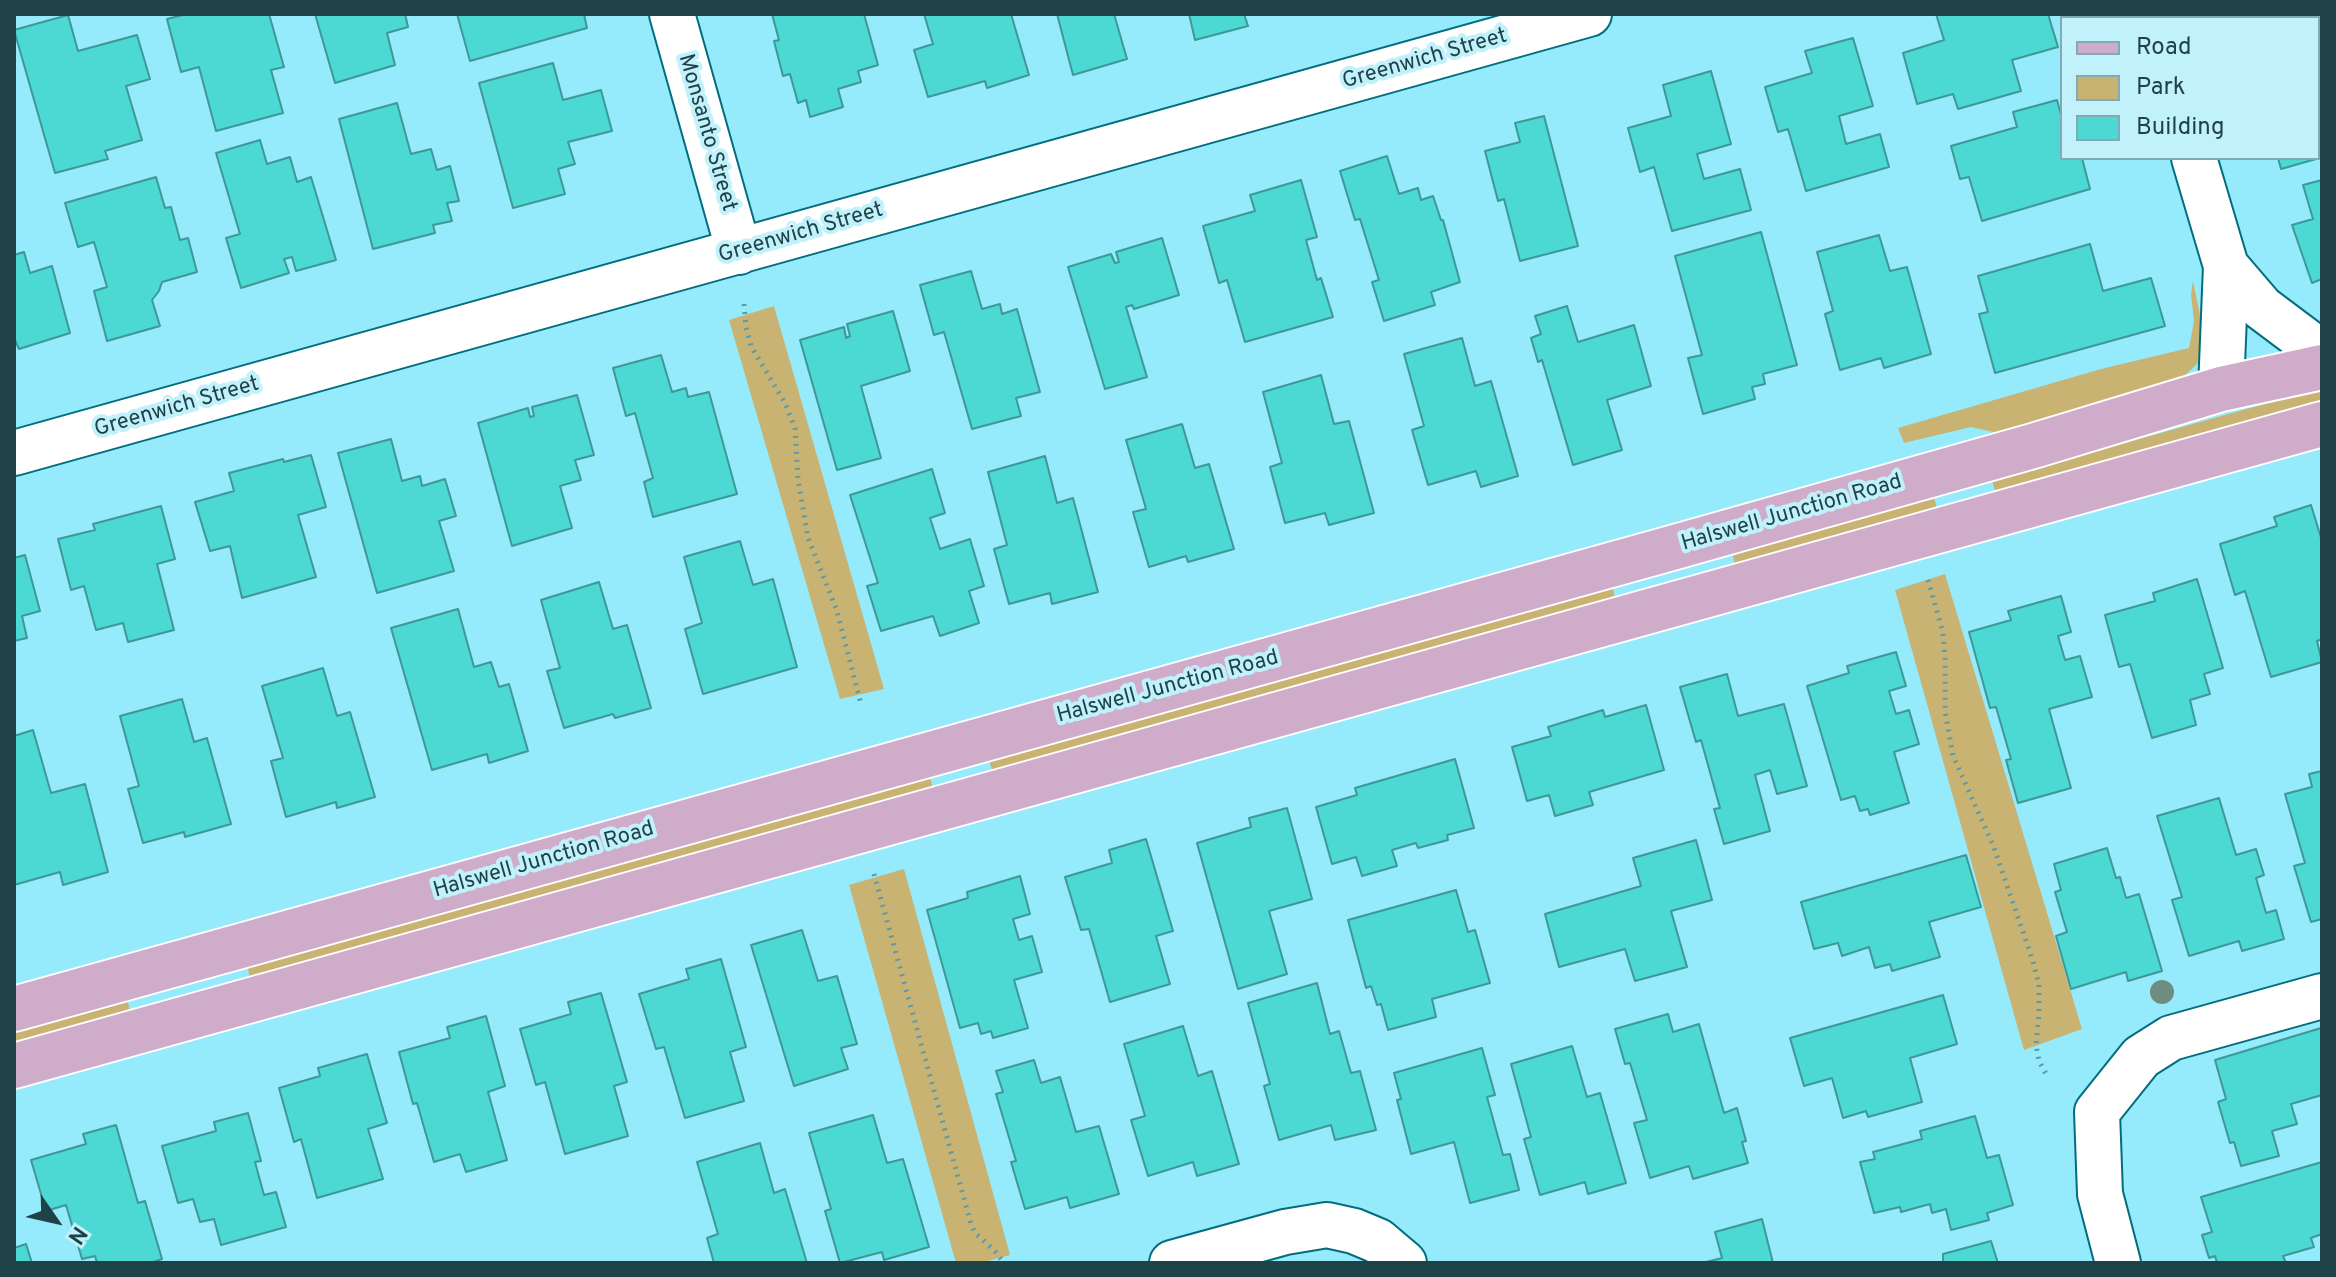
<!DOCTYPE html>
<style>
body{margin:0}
#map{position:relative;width:2336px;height:1277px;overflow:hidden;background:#95eafb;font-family:Overpass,sans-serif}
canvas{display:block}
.frame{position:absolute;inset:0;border:16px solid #1f4249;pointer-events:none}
.legend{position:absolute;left:2060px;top:16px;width:260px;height:144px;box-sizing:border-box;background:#c1f1fb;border:2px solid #80abb4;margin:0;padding:10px 14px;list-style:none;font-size:24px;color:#1f4249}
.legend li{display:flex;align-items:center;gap:16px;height:40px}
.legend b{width:40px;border:2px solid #80abb4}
.north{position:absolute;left:16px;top:1181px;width:80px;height:80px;-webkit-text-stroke:6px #c1f1fb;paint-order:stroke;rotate:124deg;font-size:22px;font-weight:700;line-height:32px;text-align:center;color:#1f4249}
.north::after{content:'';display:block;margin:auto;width:28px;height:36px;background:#1f4249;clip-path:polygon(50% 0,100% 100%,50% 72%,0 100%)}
</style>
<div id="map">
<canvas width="2336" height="1277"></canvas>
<div class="frame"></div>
<ul class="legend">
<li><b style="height:10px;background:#cfadca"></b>Road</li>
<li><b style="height:22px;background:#c9b373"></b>Park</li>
<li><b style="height:22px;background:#4cd8d3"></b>Building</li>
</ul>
<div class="north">N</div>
</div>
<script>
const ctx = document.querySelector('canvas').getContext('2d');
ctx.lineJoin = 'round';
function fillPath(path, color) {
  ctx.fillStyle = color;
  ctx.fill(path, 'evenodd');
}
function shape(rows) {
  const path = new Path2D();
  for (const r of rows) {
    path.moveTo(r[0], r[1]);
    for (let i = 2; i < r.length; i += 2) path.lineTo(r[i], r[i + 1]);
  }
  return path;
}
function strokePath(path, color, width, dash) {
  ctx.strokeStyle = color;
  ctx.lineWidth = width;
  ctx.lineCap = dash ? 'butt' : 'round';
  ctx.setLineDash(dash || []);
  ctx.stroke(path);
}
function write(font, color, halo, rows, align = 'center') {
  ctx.font = font + ' Overpass,sans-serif';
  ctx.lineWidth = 8;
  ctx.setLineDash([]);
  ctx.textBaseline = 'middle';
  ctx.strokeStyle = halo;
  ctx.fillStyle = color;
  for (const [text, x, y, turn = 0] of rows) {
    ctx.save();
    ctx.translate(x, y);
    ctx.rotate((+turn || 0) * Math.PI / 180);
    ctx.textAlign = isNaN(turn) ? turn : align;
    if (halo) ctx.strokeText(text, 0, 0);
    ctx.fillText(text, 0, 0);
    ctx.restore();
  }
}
fillPath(shape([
 [2193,281,2205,339,2197,364,2179,381,1998,433,1971,427,1904,443,1898,428,2101,369,2189,348,2194,321,2191,295],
 [774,306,884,689,840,699,729,320],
 [2322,388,2322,408,1997,499,1992,480],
 [1933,494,1938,512,1736,571,1732,551],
 [1945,574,2082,1029,2024,1050,1895,590],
 [1612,583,1616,603,994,775,988,758],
 [929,774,934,792,251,982,246,961],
 [904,869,1010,1255,980,1263,956,1263,849,885],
 [126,993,131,1016,14,1047,14,1025]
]), '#c9b373');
const building = shape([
 [187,14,269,14,284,67,271,70,283,113,216,131,199,67,181,72,167,19,187,14],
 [315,14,405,14,408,27,387,33,395,65,335,83,315,14],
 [457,14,584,14,587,28,470,61,457,14],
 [772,14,864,14,878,65,858,71,861,82,838,89,843,107,810,117,806,100,798,103,790,74,783,76,774,41,779,40,772,14],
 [924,14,1011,14,1029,75,987,88,985,81,928,97,914,50,933,44,924,14],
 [1057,14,1114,14,1127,59,1073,75,1057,14],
 [1189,14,1244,14,1248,26,1195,40,1189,14],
 [1936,14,2048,14,2058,47,2012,60,2021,91,1958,109,1953,94,1917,104,1903,53,1944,40,1936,14],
 [2231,14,2322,14,2322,34,2318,35,2318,18,2233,18,2231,14],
 [68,15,78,51,137,35,150,79,126,86,142,140,105,151,108,159,55,173,14,30,68,15],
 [1853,38,1873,106,1839,116,1846,144,1880,134,1889,167,1806,191,1788,129,1778,132,1765,87,1812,73,1805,51,1853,38],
 [2322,57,2322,152,2318,153,2318,58,2322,57],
 [553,63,563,100,601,90,612,131,568,142,575,164,558,169,565,194,513,208,479,83,553,63],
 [1711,71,1731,144,1697,154,1704,179,1740,169,1751,210,1672,231,1654,167,1640,172,1628,128,1671,116,1663,85,1711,71],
 [2057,100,2062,118,2062,158,2082,158,2090,189,1982,221,1969,177,1960,179,1951,146,2017,127,2013,112,2057,100],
 [397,103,411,154,431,149,437,170,450,166,459,201,447,203,452,221,433,225,435,233,373,249,339,119,397,103],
 [1544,116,1578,246,1520,261,1504,199,1498,201,1485,151,1520,142,1515,123,1544,116],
 [260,140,267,164,290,157,297,182,311,177,336,260,296,271,292,257,284,259,289,273,241,288,226,238,240,234,216,153,260,140],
 [1387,156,1399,194,1418,188,1421,200,1433,196,1441,220,1443,220,1460,282,1431,292,1435,305,1384,321,1372,282,1379,280,1360,219,1355,220,1340,171,1387,156],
 [2278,158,2316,158,2316,159,2281,169,2278,158],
 [156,177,165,208,171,207,180,240,188,238,197,272,162,282,159,291,152,300,160,326,107,341,94,291,107,287,94,242,78,247,65,203,156,177],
 [1301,180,1317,237,1306,240,1317,280,1321,278,1333,317,1245,342,1227,280,1219,283,1203,226,1255,211,1250,195,1301,180],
 [2322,180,2322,279,2312,283,2292,225,2313,219,2303,185,2322,180],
 [1761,232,1797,365,1763,374,1765,384,1752,387,1755,399,1703,414,1688,358,1702,355,1675,256,1761,232],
 [1879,235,1890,271,1907,267,1931,354,1884,368,1881,358,1840,370,1825,314,1833,311,1817,252,1879,235],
 [1162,238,1179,295,1134,309,1132,305,1126,307,1147,377,1105,389,1068,267,1111,254,1115,263,1119,262,1116,252,1162,238],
 [2090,244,2103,291,2151,278,2165,326,1995,373,1979,314,1988,312,1978,276,2090,244],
 [24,252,30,273,52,266,70,333,19,349,14,338,14,255,24,252],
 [971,271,982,309,1000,304,1002,314,1017,309,1040,392,1016,398,1021,416,972,429,944,332,934,335,920,285,971,271],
 [1567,306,1578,342,1634,325,1651,386,1607,400,1622,450,1573,465,1542,360,1538,362,1531,338,1541,334,1535,316,1567,306],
 [893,311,910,371,861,386,881,458,837,470,800,340,844,327,846,338,850,336,847,324,893,311],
 [1462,338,1475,386,1491,381,1518,476,1481,487,1476,471,1428,485,1412,430,1424,426,1404,354,1462,338],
 [661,355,672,392,686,388,688,397,709,392,737,494,653,517,644,482,653,478,635,413,626,416,613,368,661,355],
 [1321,375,1334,424,1349,421,1374,513,1329,525,1325,513,1285,523,1270,467,1282,463,1263,392,1321,375],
 [577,395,594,455,575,460,581,480,560,486,572,528,512,546,478,423,528,408,530,417,534,416,532,407,577,395],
 [1182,424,1195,468,1209,464,1234,549,1188,562,1186,556,1149,567,1133,512,1146,509,1126,440,1182,424],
 [391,439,402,481,420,476,422,486,445,479,456,516,439,521,454,571,377,593,338,453,391,439],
 [311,455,326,507,298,515,316,577,242,598,230,546,210,551,195,502,234,491,229,473,283,459,284,462,311,455],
 [1045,456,1057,503,1073,498,1098,592,1052,604,1050,593,1009,604,994,549,1007,545,988,472,1045,456],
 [932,469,945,513,930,518,940,549,970,539,984,586,969,591,979,623,940,636,933,616,881,631,867,586,878,583,850,495,932,469],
 [2311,505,2322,541,2322,639,2317,641,2322,662,2271,677,2245,591,2235,595,2220,544,2277,526,2274,517,2311,505],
 [161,506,175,559,157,564,174,630,128,642,123,623,96,630,84,586,71,590,58,539,95,530,93,524,161,506],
 [740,541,753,585,773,579,797,667,703,694,685,629,702,623,684,557,740,541],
 [25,555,40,611,22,616,27,638,14,641,14,558,25,555],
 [2197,579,2223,668,2204,674,2210,694,2190,700,2196,725,2152,738,2130,664,2119,667,2105,615,2155,601,2153,593,2197,579],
 [599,582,613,629,627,625,651,708,615,718,613,714,564,728,547,671,560,668,541,600,599,582],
 [2061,596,2071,632,2058,636,2065,660,2080,656,2092,697,2049,709,2071,788,2018,803,2006,760,2011,759,1996,707,1990,708,1969,632,2011,620,2008,611,2061,596],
 [458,609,474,667,491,662,499,687,509,684,528,751,489,763,487,754,432,770,391,628,458,609],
 [1896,652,1906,686,1889,691,1896,714,1909,710,1919,744,1894,752,1909,803,1870,815,1868,809,1860,811,1855,796,1841,800,1807,686,1849,673,1847,666,1896,652],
 [323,668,337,716,350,712,375,797,337,808,336,802,286,817,271,761,283,758,262,686,323,668],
 [1727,674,1738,716,1784,704,1807,786,1777,794,1770,770,1755,775,1770,831,1724,844,1714,809,1720,808,1701,740,1696,742,1680,687,1727,674],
 [182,699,194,742,207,738,231,824,185,837,184,832,143,843,128,789,139,786,120,716,182,699],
 [1646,705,1664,770,1589,792,1593,805,1555,816,1549,795,1527,801,1512,747,1551,736,1548,727,1603,710,1605,717,1646,705],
 [33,730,51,793,85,784,108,872,63,885,60,872,14,885,14,736,33,730],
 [1455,759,1474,828,1447,835,1448,840,1418,848,1416,843,1392,850,1397,866,1362,876,1356,857,1332,864,1316,807,1357,795,1355,788,1455,759],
 [2322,771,2322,919,2311,922,2294,866,2305,863,2285,794,2312,787,2309,774,2322,771],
 [2219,798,2236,855,2256,849,2264,875,2256,878,2266,913,2276,910,2284,939,2242,951,2239,941,2189,956,2172,900,2182,897,2157,816,2219,798],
 [1287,808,1312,899,1269,911,1287,974,1238,989,1197,843,1251,827,1249,818,1287,808],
 [1146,839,1173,931,1156,936,1170,984,1110,1002,1089,929,1081,930,1065,877,1112,863,1109,850,1146,839],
 [1696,840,1712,900,1671,911,1687,967,1635,981,1625,949,1559,967,1545,914,1641,886,1633,858,1696,840],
 [2107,848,2116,878,2120,877,2126,898,2139,894,2162,971,2128,981,2126,972,2071,989,2056,936,2067,932,2055,892,2061,890,2054,864,2107,848],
 [1966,855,1981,907,1929,922,1940,957,1892,971,1890,964,1875,968,1869,947,1842,956,1838,943,1814,949,1801,902,1966,855],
 [1020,876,1030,914,1013,919,1019,940,1032,936,1042,972,1014,980,1028,1028,993,1038,991,1031,981,1034,978,1023,960,1028,927,910,968,898,967,892,1020,876],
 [1456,890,1468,932,1475,930,1490,983,1432,999,1436,1017,1388,1030,1381,1004,1377,1005,1371,986,1366,988,1348,920,1456,890],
 [802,930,818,981,837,976,857,1044,841,1048,848,1069,794,1086,751,945,802,930],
 [721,959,746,1047,730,1052,744,1101,685,1118,664,1047,656,1049,639,994,689,979,686,969,721,959],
 [1317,983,1330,1034,1339,1031,1351,1073,1360,1071,1376,1130,1335,1140,1331,1125,1279,1140,1264,1086,1270,1084,1248,1003,1317,983],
 [601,993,627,1082,614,1086,628,1136,565,1154,545,1082,536,1085,520,1029,571,1014,568,1002,601,993],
 [1943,995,1957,1044,1910,1058,1922,1102,1868,1117,1866,1111,1843,1118,1832,1078,1804,1086,1790,1038,1943,995],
 [1668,1014,1673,1032,1699,1024,1724,1113,1737,1108,1746,1141,1742,1142,1748,1163,1693,1179,1689,1166,1650,1178,1634,1123,1647,1120,1630,1063,1625,1064,1615,1029,1668,1014],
 [486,1016,505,1086,488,1092,507,1160,466,1172,460,1154,434,1162,417,1103,413,1104,399,1052,450,1038,447,1027,486,1016],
 [1183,1026,1198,1076,1212,1071,1239,1164,1197,1176,1193,1162,1148,1176,1131,1120,1145,1116,1124,1044,1183,1026],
 [2321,1028,2322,1095,2291,1104,2297,1124,2272,1131,2279,1156,2241,1166,2234,1142,2230,1143,2218,1102,2226,1099,2215,1060,2321,1028],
 [1572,1046,1587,1097,1600,1093,1626,1183,1588,1194,1585,1182,1540,1195,1524,1139,1531,1137,1511,1064,1572,1046],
 [1482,1048,1495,1095,1487,1097,1503,1155,1510,1154,1519,1190,1470,1203,1454,1142,1411,1154,1397,1100,1401,1099,1394,1073,1482,1048],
 [367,1054,387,1123,368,1129,383,1179,317,1198,301,1139,294,1142,279,1088,320,1076,318,1068,367,1054],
 [1034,1060,1041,1083,1060,1077,1076,1132,1099,1126,1119,1194,1070,1208,1067,1197,1025,1209,1011,1162,1016,1161,996,1094,1003,1092,996,1071,1034,1060],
 [248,1113,261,1161,255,1162,264,1195,276,1192,286,1227,221,1245,214,1219,200,1222,193,1199,178,1203,162,1146,216,1131,214,1122,248,1113],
 [873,1115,887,1163,903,1159,929,1247,884,1260,882,1252,840,1263,825,1211,831,1209,809,1133,873,1115],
 [1975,1116,1987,1158,1999,1155,2013,1205,1987,1213,1989,1220,1951,1230,1946,1209,1932,1213,1930,1204,1901,1212,1900,1207,1874,1213,1860,1162,1875,1159,1873,1152,1922,1139,1920,1131,1975,1116],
 [116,1125,138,1203,145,1201,162,1259,150,1263,97,1263,95,1256,82,1259,66,1205,46,1211,31,1160,86,1144,83,1134,116,1125],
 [760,1143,774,1193,785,1189,807,1263,714,1263,707,1238,718,1234,697,1162,760,1143],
 [2322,1162,2322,1234,2311,1238,2314,1247,2283,1256,2286,1263,2217,1263,2215,1256,2209,1258,2202,1235,2212,1232,2201,1197,2322,1162],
 [1762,1219,1773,1263,1702,1263,1722,1258,1715,1232,1762,1219],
 [1991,1241,1998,1263,1938,1263,1943,1262,1943,1254,1991,1241],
 [26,1244,32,1263,14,1263,14,1248,26,1244]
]);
fillPath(building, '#4cd8d3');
strokePath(building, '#3e9895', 2);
const minor = shape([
 [672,14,739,252],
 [2154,14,2155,18],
 [2194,158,2226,266,2221,389],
 [2226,266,2262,308,2322,353],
 [14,453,1589,14],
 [1172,1263,1285,1232,1327,1225,1354,1231,1378,1241,1404,1263],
 [2118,1263,2100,1194,2097,1112,2141,1057,2171,1038,2322,996]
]);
const major = shape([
 [14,1009,1668,549,2033,446,2221,389,2322,367],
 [14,1066,2322,424]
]);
strokePath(minor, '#026d7c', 48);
strokePath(major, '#fff', 48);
strokePath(shape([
 [744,304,746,327,751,346,785,403,795,428,798,479,808,538,837,611,861,704],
 [1928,580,1943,633,1945,658,1945,711,1953,756,1993,845,2033,961,2039,985,2039,1013,2036,1045,2039,1061,2046,1074],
 [874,874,971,1224,975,1233,995,1251,1004,1263]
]), '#5d9aa6', 5, [2, 6]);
strokePath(minor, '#fff', 44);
strokePath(major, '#cfadca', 44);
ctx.fillStyle = '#6e8d7f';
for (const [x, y] of [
 [2162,992]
]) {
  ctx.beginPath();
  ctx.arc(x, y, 12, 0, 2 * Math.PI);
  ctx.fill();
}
write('22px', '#1f4249', '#c1f1fb', [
 ["Greenwich Street",1425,60,-16],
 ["Monsanto Street",706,133,74],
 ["Greenwich Street",801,234,-16],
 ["Greenwich Street",177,408,-16],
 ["Halswell Junction Road",1792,514,-16],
 ["Halswell Junction Road",1168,688,-15],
 ["Halswell Junction Road",544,861,-16]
]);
</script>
